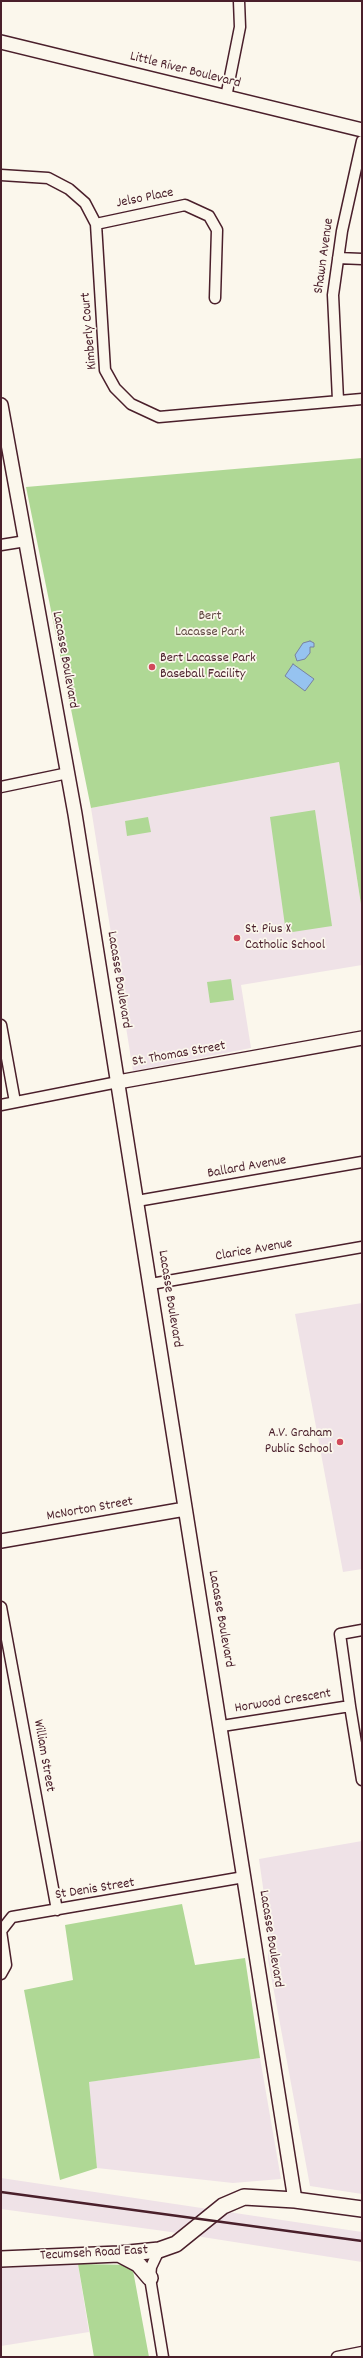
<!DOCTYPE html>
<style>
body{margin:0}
#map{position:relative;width:363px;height:2358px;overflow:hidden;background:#fbf7ec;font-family:Dekko,sans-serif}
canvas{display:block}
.frame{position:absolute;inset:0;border:2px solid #4a1f2b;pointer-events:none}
</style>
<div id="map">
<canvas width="363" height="2358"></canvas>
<div class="frame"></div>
</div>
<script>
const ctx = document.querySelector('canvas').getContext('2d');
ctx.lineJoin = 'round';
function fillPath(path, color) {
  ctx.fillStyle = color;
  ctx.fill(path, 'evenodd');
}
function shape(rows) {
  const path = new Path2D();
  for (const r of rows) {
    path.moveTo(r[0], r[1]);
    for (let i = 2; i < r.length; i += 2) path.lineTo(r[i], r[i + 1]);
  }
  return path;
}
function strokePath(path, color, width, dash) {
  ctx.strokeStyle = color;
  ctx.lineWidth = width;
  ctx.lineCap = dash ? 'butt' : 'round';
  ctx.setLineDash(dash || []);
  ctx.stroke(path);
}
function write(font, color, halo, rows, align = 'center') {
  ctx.font = font + ' Dekko,sans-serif';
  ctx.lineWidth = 3.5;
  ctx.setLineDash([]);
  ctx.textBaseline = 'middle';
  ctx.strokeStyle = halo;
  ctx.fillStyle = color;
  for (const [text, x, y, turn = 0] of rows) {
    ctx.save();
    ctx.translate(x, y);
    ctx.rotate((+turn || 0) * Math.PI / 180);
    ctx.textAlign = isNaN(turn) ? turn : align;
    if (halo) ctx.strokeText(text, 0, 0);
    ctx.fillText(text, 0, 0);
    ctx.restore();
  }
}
fillPath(shape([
 [339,762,362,911,362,965,241,985,251,1048,133,1071,91,808],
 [362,1303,362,1569,343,1572,295,1314],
 [362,1841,362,2194,310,2186,268,1959,268,1923,259,1859],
 [260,2058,281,2179,233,2183,97,2168,88,2082],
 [1,2178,362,2232,362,2262,164,2231,1,2209],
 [78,2264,89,2332,1,2346,1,2268]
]), '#efe2e7');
fillPath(shape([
 [362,458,362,911,339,762,91,808,26,487],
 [315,810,332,926,286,933,270,817],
 [148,817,151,832,127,836,125,821],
 [231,979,234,1000,210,1003,207,982],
 [182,1904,195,1965,245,1958,260,2058,89,2082,97,2168,60,2180,24,1990,73,1980,65,1925],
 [78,2264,132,2265,149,2357,94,2357]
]), '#afd895');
const water = shape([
 [310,641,314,643,314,647,310,647,310,653,305,659,297,661,295,655,303,643,310,641],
 [293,664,314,679,305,691,285,676,293,664]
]);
fillPath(water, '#96c3f0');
strokePath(water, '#7881a1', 1);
const minor = shape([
 [226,97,240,27,239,1],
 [1,175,48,178,69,189,85,203,96,224,105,370,115,388,131,404,159,417,362,399],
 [96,224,185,205,209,216,217,230,215,298],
 [338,258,362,259],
 [338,400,333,295,342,231,362,141],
 [1,545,26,541],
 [1,787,68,773],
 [1,1025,15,1102],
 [1,1105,118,1082],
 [137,1201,362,1162],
 [151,1284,362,1247],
 [1,1607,57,1910],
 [350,1706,362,1780],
 [222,1726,350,1706,340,1634,362,1630],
 [1,1974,6,1965,1,1931,12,1917,244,1877],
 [159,2250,151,2267,150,2278,163,2357],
 [337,2357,362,2352]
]);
const tertiary = shape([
 [1,42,362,130],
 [1,405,75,814,295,2200],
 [118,1082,362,1038],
 [1,1541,185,1509]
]);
const secondary = shape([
 [119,2254,138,2264,150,2278],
 [1,2259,119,2254,159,2250,176,2244,223,2206,244,2197,295,2200,362,2209]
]);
strokePath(minor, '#4a1f2b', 13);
strokePath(tertiary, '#4a1f2b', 16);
strokePath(secondary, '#4a1f2b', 18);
strokePath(minor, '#fbf7ec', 10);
strokePath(tertiary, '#fbf7ec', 13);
strokePath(secondary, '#fbf7ec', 15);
strokePath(shape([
 [1,2192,362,2241]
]), '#4a1f2b', 2.5);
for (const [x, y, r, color] of [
 [152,667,4,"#d1495b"],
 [237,938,4,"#d1495b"],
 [340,1442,4,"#d1495b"]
]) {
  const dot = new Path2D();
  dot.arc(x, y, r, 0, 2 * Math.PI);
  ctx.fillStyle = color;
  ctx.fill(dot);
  strokePath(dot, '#fbf7ec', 1.5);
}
write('14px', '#4a1f2b', '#fbf7ec', [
 ["Little River Boulevard",185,71,14],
 ["Jelso Place",145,199,-11],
 ["Shawn Avenue",325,256,-82],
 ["Kimberly Court",90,331,-95],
 ["Lacasse Boulevard",64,660,80],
 ["Lacasse Boulevard",118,980,81],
 ["St. Thomas Street",179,1055,-10],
 ["Ballard Avenue",247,1168,-10],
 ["Clarice Avenue",254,1251,-10],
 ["Lacasse Boulevard",169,1299,81],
 ["McNorton Street",90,1510,-10],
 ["Lacasse Boulevard",220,1619,80],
 ["Horwood Crescent",283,1702,-9],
 ["William Street",43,1756,80],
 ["St Denis Street",95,1890,-9],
 ["Lacasse Boulevard",270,1939,81],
 ["Tecumseh Road East",94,2254,-3]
]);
write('14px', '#634d46', '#fbf7ec', [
 ["Bert",210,617],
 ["Lacasse Park",210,633]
]);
write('14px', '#4a1f2b', '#fbf7ec', [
 ["Bert Lacasse Park",160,659],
 ["Baseball Facility",160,675],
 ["St. Pius X",245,930],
 ["Catholic School",245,946],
 ["A.V. Graham",332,1434,"right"],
 ["Public School",332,1450,"right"]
], 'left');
</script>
